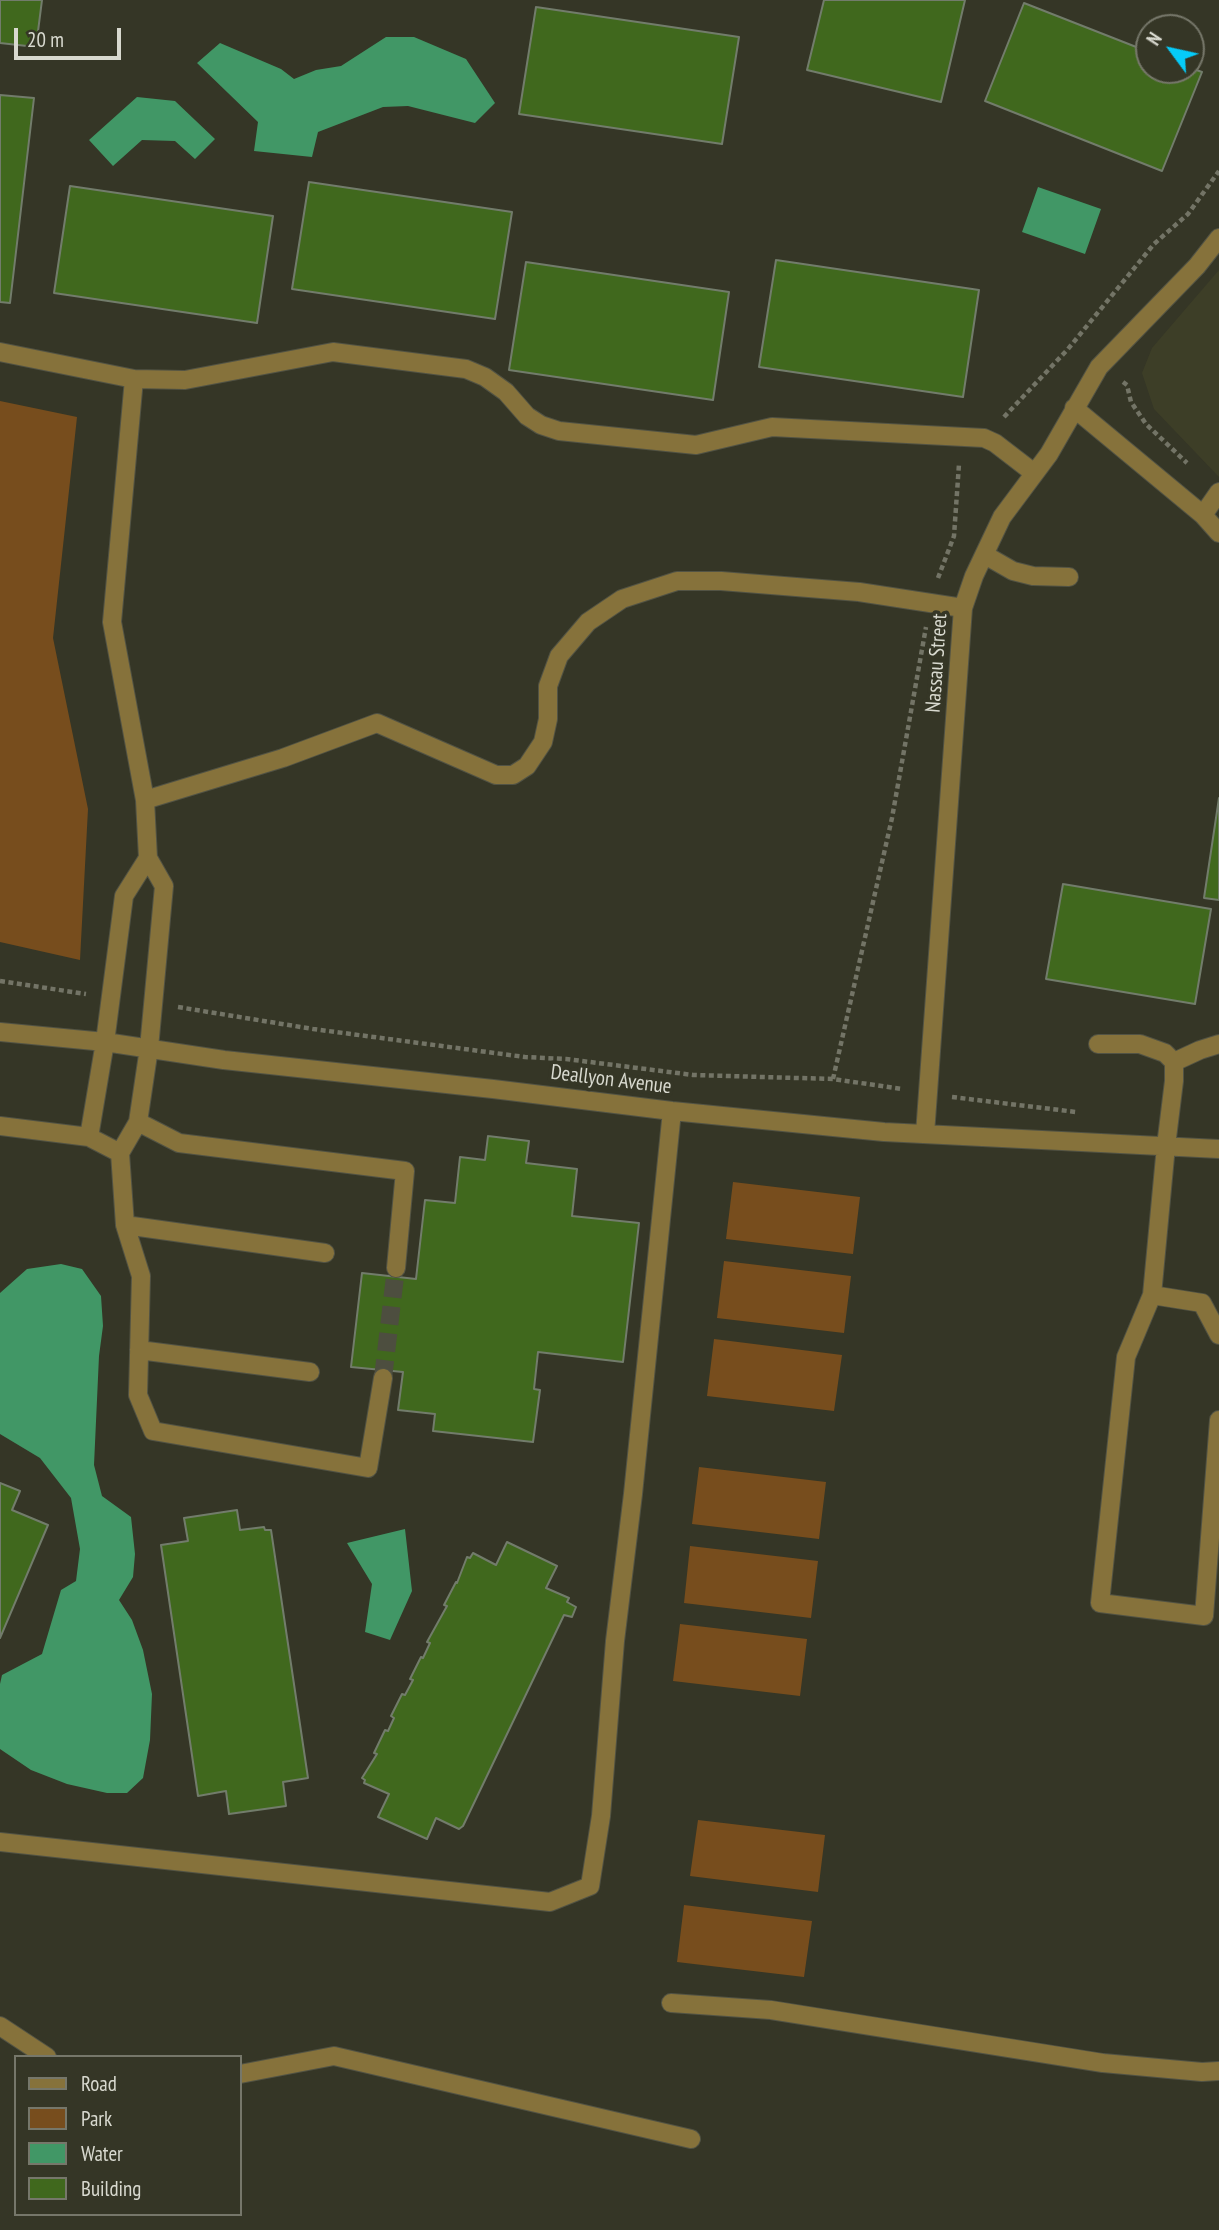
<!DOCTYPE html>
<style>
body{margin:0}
#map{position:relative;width:1219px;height:2230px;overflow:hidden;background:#353626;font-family:"PT Sans Narrow",sans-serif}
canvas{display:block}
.legend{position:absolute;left:14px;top:2055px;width:228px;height:161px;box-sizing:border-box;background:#353626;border:2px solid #76776a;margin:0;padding:9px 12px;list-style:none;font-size:21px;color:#d8d9cf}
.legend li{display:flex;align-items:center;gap:14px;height:35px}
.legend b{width:35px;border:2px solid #76776a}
.north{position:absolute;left:1135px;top:14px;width:70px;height:70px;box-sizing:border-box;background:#353626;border:2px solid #76776a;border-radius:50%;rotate:303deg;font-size:19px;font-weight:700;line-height:28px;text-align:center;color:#d8d9cf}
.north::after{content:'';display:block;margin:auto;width:24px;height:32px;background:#05cbf9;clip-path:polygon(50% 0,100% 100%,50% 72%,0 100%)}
.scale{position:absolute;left:14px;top:28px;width:107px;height:32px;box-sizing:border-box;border:4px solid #d8d9cf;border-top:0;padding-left:9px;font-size:21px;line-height:24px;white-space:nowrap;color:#d8d9cf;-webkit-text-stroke:5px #353626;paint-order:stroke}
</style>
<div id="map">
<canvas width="1219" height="2230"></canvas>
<ul class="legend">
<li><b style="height:9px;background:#86723b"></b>Road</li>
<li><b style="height:19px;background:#774d1d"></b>Park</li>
<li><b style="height:19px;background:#419766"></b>Water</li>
<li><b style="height:19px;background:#40681d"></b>Building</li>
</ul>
<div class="north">N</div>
<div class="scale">20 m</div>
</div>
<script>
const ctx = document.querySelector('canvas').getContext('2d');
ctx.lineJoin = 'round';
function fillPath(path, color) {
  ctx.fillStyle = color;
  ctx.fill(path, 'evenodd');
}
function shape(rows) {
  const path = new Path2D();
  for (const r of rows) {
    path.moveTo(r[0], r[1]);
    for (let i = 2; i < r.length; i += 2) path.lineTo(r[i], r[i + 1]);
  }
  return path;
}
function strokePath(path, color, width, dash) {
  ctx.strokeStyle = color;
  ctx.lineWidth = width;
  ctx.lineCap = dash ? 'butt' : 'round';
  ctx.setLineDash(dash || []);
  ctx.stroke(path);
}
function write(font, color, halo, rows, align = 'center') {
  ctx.font = font + ' "PT Sans Narrow",sans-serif';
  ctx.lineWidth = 7;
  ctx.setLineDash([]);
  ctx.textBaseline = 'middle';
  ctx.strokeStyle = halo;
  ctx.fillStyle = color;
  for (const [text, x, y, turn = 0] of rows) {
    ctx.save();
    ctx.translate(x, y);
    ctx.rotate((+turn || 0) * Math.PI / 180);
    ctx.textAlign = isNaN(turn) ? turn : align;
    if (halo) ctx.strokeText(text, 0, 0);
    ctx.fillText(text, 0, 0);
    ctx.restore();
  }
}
fillPath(shape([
 [1219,270,1219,477,1154,409,1142,373,1152,348]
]), '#3d3e27');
fillPath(shape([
 [0,401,77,417,53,638,88,809,80,960,0,942],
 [733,1182,860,1197,853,1254,726,1239],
 [724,1261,851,1276,844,1333,717,1318],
 [714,1339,842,1355,834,1411,707,1396],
 [699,1467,826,1482,819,1539,692,1524],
 [690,1546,818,1561,811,1618,684,1603],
 [680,1624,807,1639,800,1696,673,1681],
 [698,1820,825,1835,818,1892,690,1876],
 [684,1905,812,1921,804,1977,677,1962]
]), '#774d1d');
fillPath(shape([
 [386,37,414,37,466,59,495,103,475,123,408,106,383,107,318,132,312,157,254,151,258,122,197,63,220,43,281,69,294,79,316,70,341,66],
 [137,97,175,101,215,139,195,159,175,141,142,140,113,166,89,140],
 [1038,187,1101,209,1085,254,1022,232],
 [61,1264,82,1269,101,1296,103,1326,99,1356,94,1465,102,1496,131,1517,135,1554,133,1577,119,1600,132,1620,143,1650,152,1694,150,1740,143,1778,127,1793,107,1793,67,1784,31,1770,0,1749,0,1684,2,1675,42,1654,61,1590,76,1581,80,1549,71,1498,40,1458,0,1434,0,1293,27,1269],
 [405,1529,412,1591,390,1640,365,1632,372,1584,347,1543]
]), '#419766');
const building = shape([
 [0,0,42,0,36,47,0,43,0,0],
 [824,0,965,0,941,102,807,70,824,0],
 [1024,3,1149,52,1149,70,1191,70,1191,68,1202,72,1162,171,985,101,1024,3],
 [536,7,739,37,722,144,519,114,536,7],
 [0,95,34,98,10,303,0,302,0,95],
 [309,182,512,212,495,319,292,289,309,182],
 [70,186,273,216,257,323,54,293,70,186],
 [776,260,979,290,963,397,759,367,776,260],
 [526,262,729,292,713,400,509,370,526,262],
 [1219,798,1219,900,1204,898,1219,798],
 [1063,884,1211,909,1195,1004,1046,979,1063,884],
 [488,1136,529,1141,526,1163,577,1169,572,1216,639,1223,623,1362,538,1352,534,1389,540,1390,533,1442,433,1431,435,1414,398,1410,403,1372,351,1367,362,1273,416,1279,425,1200,455,1203,460,1157,485,1160,488,1136],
 [0,1483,20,1491,12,1510,48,1525,0,1638,0,1483],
 [237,1510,240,1530,264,1527,265,1530,271,1530,308,1778,283,1782,286,1806,229,1814,226,1791,198,1796,161,1545,188,1541,184,1518,237,1510],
 [507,1542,557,1566,546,1588,569,1598,567,1602,576,1607,572,1617,564,1615,463,1826,459,1829,436,1818,427,1839,378,1817,389,1794,364,1783,365,1780,362,1778,377,1754,374,1753,385,1730,388,1731,394,1718,391,1716,402,1694,405,1695,413,1680,410,1679,421,1657,423,1658,430,1643,427,1642,447,1606,444,1605,456,1582,457,1583,467,1557,470,1558,473,1553,496,1565,507,1542]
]);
fillPath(building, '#40681d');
strokePath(building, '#727c6b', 2);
strokePath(shape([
 [383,1378,396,1268]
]), '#4d4e3f', 18, [18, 9]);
const minor = shape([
 [0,352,134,379,185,380,333,352,466,369,485,377,506,392,527,416,541,425,559,431,696,445,772,427,984,438,995,443,1034,473],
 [134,379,112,622,145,800],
 [1074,408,1203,515,1219,533],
 [1203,515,1219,492],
 [985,555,1013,571,1033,576,1069,577],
 [148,858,145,800,283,758,377,723,496,775,513,775,527,766,543,742,548,719,548,686,559,656,588,622,622,599,677,581,721,581,859,592,963,608],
 [0,1032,105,1042,224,1060,493,1089,672,1111,884,1132,1219,1149],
 [1098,1044,1140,1044,1165,1053,1174,1062,1174,1081,1166,1146,1152,1295,1126,1357,1100,1603,1204,1616,1219,1420],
 [1174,1062,1200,1050,1219,1044],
 [138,1122,179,1143,405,1171,396,1268],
 [0,1126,89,1137,120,1153,125,1225,141,1276,138,1395,153,1431,368,1468,383,1378],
 [925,1134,963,608,974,576,1002,517,1049,454,1099,367,1197,266,1219,238],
 [89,1137,105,1042,124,896,148,858,164,886,149,1048,138,1122,120,1153],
 [125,1225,325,1253],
 [1152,1295,1202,1303,1219,1335],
 [139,1350,310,1372],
 [0,1842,550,1902,590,1886,601,1816,615,1641,633,1494,672,1111],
 [671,2003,771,2010,1103,2063,1202,2072,1219,2071],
 [0,2026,47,2057],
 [240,2074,334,2056,691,2139]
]);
strokePath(minor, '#525344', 20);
strokePath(shape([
 [1123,382,1127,385,1131,402,1146,424,1187,463],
 [1004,417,1068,349,1154,244,1188,214,1219,171],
 [938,578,954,536,959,464],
 [0,981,86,994],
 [178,1007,313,1029,525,1057,566,1059,693,1075,833,1079,902,1089],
 [833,1079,892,818,926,627],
 [952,1097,1076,1112]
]), '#737466', 4.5, [5, 3.5]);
strokePath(minor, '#86723b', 18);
write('21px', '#d8d9cf', '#353626', [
 ["Nassau Street",937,663,-86],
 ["Deallyon Avenue",611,1080,7]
]);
</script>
